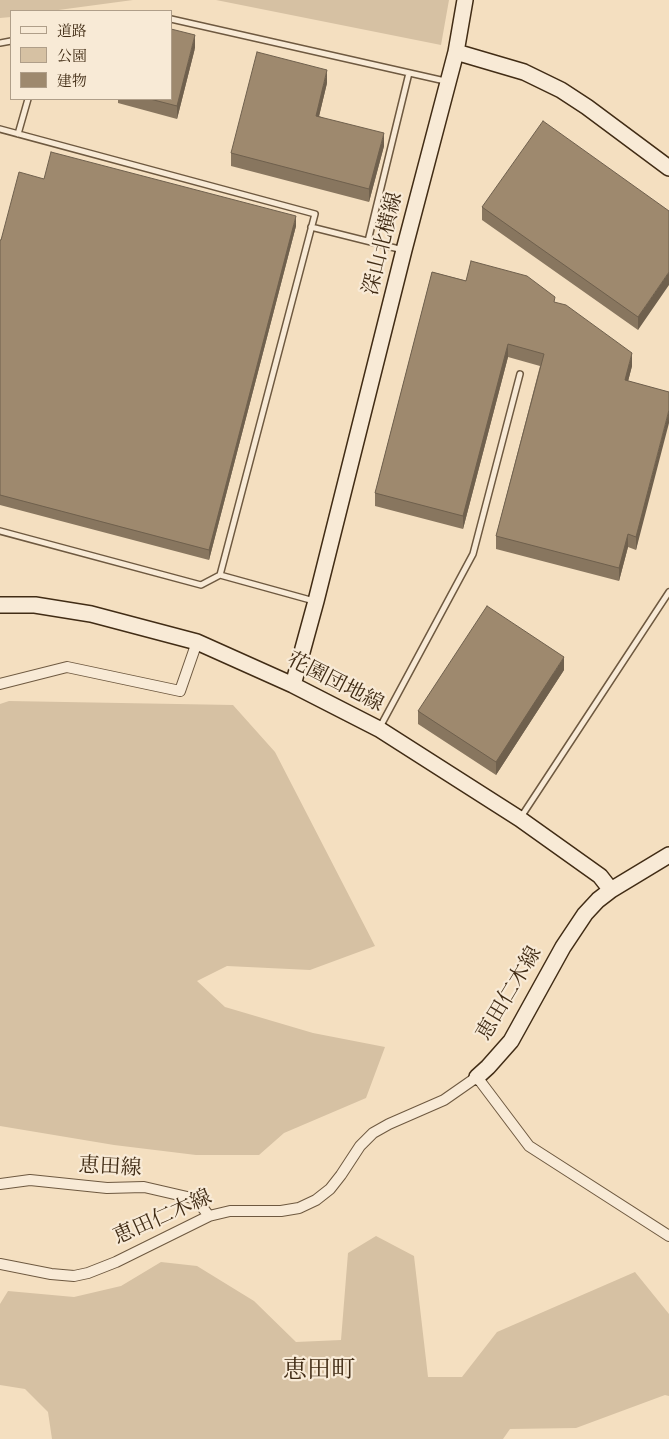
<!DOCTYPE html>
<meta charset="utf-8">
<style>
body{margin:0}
#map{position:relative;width:669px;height:1439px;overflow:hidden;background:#f4dfc0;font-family:Cardo,"Noto Serif JP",serif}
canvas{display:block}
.legend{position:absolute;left:10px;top:10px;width:162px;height:90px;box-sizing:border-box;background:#f8ead6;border:1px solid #af9e89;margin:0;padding:6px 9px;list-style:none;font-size:15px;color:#412c15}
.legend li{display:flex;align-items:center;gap:10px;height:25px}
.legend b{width:25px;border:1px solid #af9e89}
</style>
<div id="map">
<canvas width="669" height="1439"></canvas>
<ul class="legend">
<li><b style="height:6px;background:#f8ead6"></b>道路</li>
<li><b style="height:14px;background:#d6c1a3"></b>公園</li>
<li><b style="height:14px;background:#9e896e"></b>建物</li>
</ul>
</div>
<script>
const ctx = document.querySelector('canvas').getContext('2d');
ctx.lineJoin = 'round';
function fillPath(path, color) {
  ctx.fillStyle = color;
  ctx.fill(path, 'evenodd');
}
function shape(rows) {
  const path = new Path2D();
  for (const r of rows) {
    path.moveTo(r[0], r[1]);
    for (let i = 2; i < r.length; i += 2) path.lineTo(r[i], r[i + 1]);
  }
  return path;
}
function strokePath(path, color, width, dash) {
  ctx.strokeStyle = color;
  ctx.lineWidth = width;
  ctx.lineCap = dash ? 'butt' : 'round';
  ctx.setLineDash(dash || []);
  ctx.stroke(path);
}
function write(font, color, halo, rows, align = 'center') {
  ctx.font = font + ' Cardo,"Noto Serif JP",serif';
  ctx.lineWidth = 4.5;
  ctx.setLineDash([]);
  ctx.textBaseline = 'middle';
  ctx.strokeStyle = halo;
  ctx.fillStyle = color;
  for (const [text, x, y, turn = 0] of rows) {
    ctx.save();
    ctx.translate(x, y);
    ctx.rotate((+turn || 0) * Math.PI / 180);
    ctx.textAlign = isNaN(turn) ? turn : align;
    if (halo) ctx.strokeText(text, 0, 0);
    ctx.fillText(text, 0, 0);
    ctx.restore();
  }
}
fillPath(shape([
 [0,0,133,0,51,11,11,11,11,17,0,18],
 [216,0,449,0,441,45],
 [9,701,233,705,275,752,375,946,310,970,227,966,197,981,225,1007,313,1033,385,1047,366,1098,284,1133,259,1155,196,1155,114,1145,0,1126,0,704],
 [376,1236,414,1256,428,1377,462,1377,497,1332,635,1272,669,1314,669,1396,665,1395,576,1428,510,1429,503,1439,52,1439,48,1412,25,1389,0,1385,0,1304,8,1291,74,1297,121,1286,161,1262,197,1266,254,1301,296,1342,341,1340,348,1253]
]), '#d6c1a3');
const lane = shape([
 [171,19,445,81],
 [0,43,11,41],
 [0,129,315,214,220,575,201,585,0,531],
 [18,134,28,99],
 [311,227,403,250],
 [368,241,409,73],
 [220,575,314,601],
 [380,727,473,554,520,374],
 [521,817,669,592]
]);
const street = shape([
 [0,684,67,667,180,691,197,642],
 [0,1184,30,1180,107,1188,144,1187,196,1199,209,1216],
 [0,1264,51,1274,74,1276,88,1273,116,1262,209,1216,230,1211,281,1211,299,1208,316,1200,330,1189,341,1175,360,1146,373,1133,389,1124,444,1100,477,1077,529,1146,669,1236]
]);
const secondary = shape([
 [456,52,524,72,561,90,587,107,669,168],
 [0,605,35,605,91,614,197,642,293,685,379,729,520,819,600,876,611,890],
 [293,685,316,601,404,250,456,52,465,0],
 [477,1077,488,1067,511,1041,563,947,585,914,598,900,611,890,669,855]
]);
strokePath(lane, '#6e5940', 8);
strokePath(street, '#6e5940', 12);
strokePath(secondary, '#412c15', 18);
strokePath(lane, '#f8ead6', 5);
strokePath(street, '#f8ead6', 10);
strokePath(secondary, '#f8ead6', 15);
fillPath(shape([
 [195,48,177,119,118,103,118,99,171,99],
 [327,83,319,116,384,146,369,202,231,166,231,153],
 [44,179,296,226,209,560,0,505,0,240,1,240],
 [482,207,669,211,638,330,482,220],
 [432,272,555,303,632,366,628,381,669,392,636,550,628,547,619,581,496,549,496,536,540,366,508,357,463,529,375,506,375,493],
 [564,670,496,775,418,724,418,711]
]), '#88765f');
fillPath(shape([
 [195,35,195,48,177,119,177,106],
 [327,70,327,83,316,129,316,116],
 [384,133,384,146,369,202,369,189],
 [296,216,296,226,209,560,209,550],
 [669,272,669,285,638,330,638,317],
 [508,344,508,357,463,529,463,516],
 [632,353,632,366,625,393,625,380],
 [669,410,669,423,636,550,636,537],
 [628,534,628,547,619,581,619,568],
 [564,657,564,670,496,775,496,762]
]), '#6f604d');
const building = shape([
 [171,29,195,35,177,106,150,99,171,99,171,29],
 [257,52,327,70,316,116,384,133,369,189,231,153,257,52],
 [543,121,669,211,669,272,638,317,482,207,543,121],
 [51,152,296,216,209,550,0,495,0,240,1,240,19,172,44,179,51,152],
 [471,261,527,276,555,297,554,302,566,305,632,353,625,380,669,392,669,410,636,537,628,534,619,568,496,536,544,354,508,344,463,516,375,493,432,272,466,281,471,261],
 [487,606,564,657,496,762,418,711,487,606]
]);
fillPath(building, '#9e896e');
strokePath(building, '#6f604d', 1);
write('21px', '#412c15', '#f8ead6', [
 ["深山北横線",384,244,-76],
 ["花園団地線",335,683,27],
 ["恵田仁木線",510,994,-59],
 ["恵田線",110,1168,3],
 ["恵田仁木線",163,1218,-24]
]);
write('24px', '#412c15', '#f8ead6', [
 ["恵田町",319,1371]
]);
</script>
